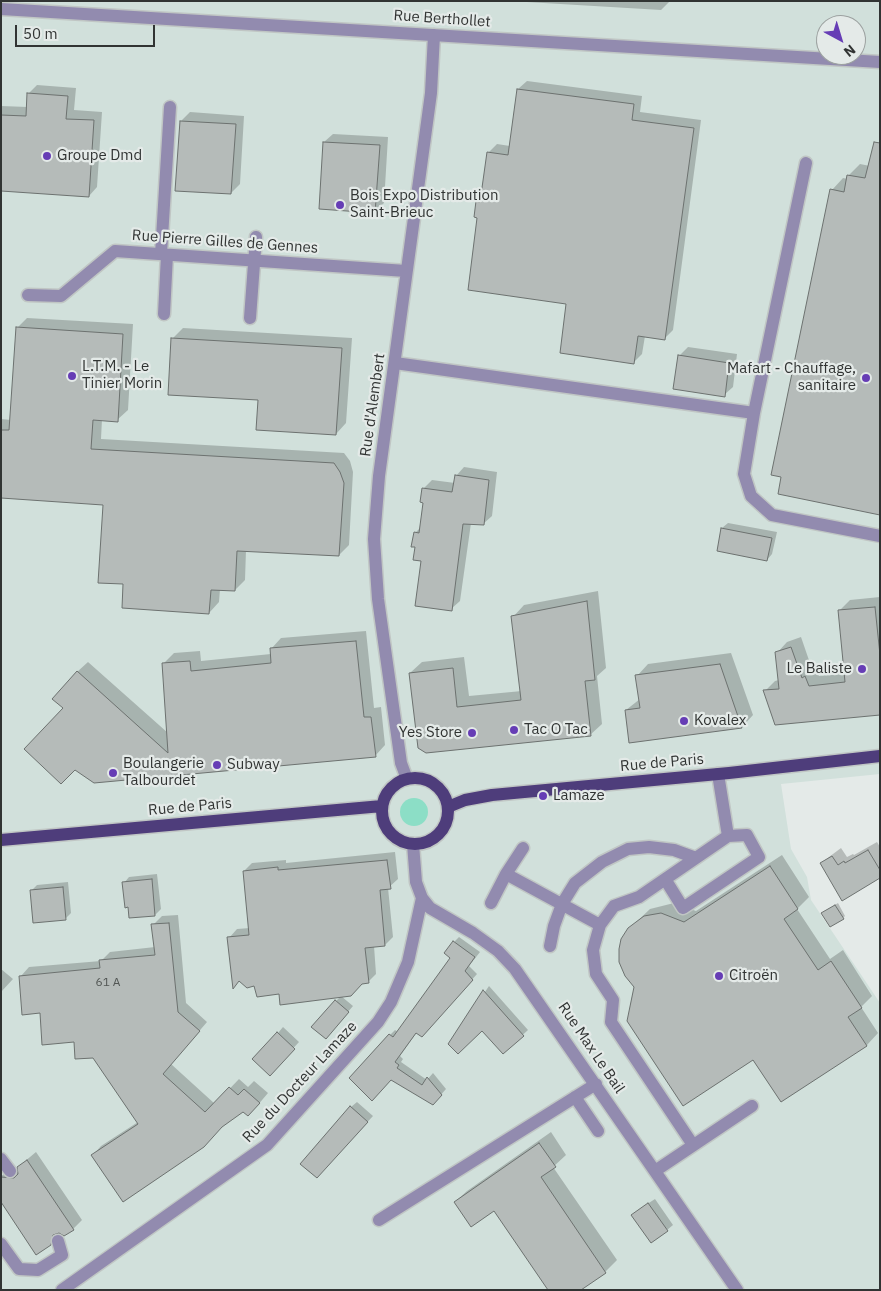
<!DOCTYPE html>
<meta charset="utf-8">
<style>
body{margin:0}
#map{position:relative;width:881px;height:1291px;overflow:hidden;background:#e4eae8;font-family:"IBM Plex Sans",sans-serif}
canvas{display:block}
.frame{position:absolute;inset:0;border:2px solid #313433;pointer-events:none}
.north{position:absolute;left:816px;top:15px;width:50px;height:50px;box-sizing:border-box;background:#e4eae8;border:1px solid #9ca1a0;border-radius:50%;rotate:141deg;font-size:14px;font-weight:700;line-height:20px;text-align:center;color:#313433}
.north::after{content:'';display:block;margin:auto;width:18px;height:22px;background:#663db5;clip-path:polygon(50% 0,100% 100%,50% 72%,0 100%)}
.scale{position:absolute;left:15px;top:25px;width:140px;height:22px;box-sizing:border-box;border:2px solid #313433;border-top:0;padding-left:6px;font-size:15px;line-height:18px;white-space:nowrap;color:#313433;-webkit-text-stroke:4px #e4eae8;paint-order:stroke}
</style>
<div id="map">
<canvas width="881" height="1291"></canvas>
<div class="frame"></div>
<div class="north">N</div>
<div class="scale">50 m</div>
</div>
<script>
const ctx = document.querySelector('canvas').getContext('2d');
ctx.lineJoin = 'round';
function fillPath(path, color) {
  ctx.fillStyle = color;
  ctx.fill(path, 'evenodd');
}
function shape(rows) {
  const path = new Path2D();
  for (const r of rows) {
    if (r.length === 3) {
      path.moveTo(r[0] + r[2], r[1]);
      path.arc(r[0], r[1], r[2], 0, 2 * Math.PI);
      continue;
    }
    path.moveTo(r[0], r[1]);
    for (let i = 2; i < r.length; i += 2) path.lineTo(r[i], r[i + 1]);
  }
  return path;
}
function strokePath(path, color, width, dash) {
  ctx.strokeStyle = color;
  ctx.lineWidth = width;
  ctx.lineCap = dash ? 'butt' : 'round';
  ctx.setLineDash(dash || []);
  ctx.stroke(path);
}
function write(font, color, halo, rows, align = 'center') {
  ctx.font = font + ' "IBM Plex Sans",sans-serif';
  ctx.lineWidth = 4.5;
  ctx.setLineDash([]);
  ctx.textBaseline = 'middle';
  ctx.strokeStyle = halo;
  ctx.fillStyle = color;
  for (const [text, x, y, turn = 0] of rows) {
    ctx.save();
    ctx.translate(x, y);
    ctx.rotate((+turn || 0) * Math.PI / 180);
    ctx.textAlign = isNaN(turn) ? turn : align;
    if (halo) ctx.strokeText(text, 0, 0);
    ctx.fillText(text, 0, 0);
    ctx.restore();
  }
}
fillPath(shape([
 [1,1,880,1,880,774,781,784,791,849,807,877,811,900,880,1003,880,1290,1,1290],
 [826,25,856,25,856,55,826,55]
]), '#d1e0db');
fillPath(shape([
 [414,812,14]
]), '#8cdec6');
fillPath(shape([
 [510,1,670,1,661,10],
 [527,81,642,96,640,112,701,120,673,330,664,339,645,336,642,354,634,362,479,217,477,202,482,197,488,153,497,144,510,146,518,89],
 [37,85,76,88,74,110,102,112,97,187,89,196,1,190,1,106,28,107,28,94],
 [190,112,244,116,240,184,231,193,181,121],
 [333,134,388,137,384,203,375,211,324,142],
 [860,164,870,166,880,514,832,190,843,178,848,179,849,175],
 [27,318,133,324,128,410,117,420,102,419,101,439,344,453,350,461,353,472,349,545,339,555,246,550,245,580,235,590,220,589,219,602,209,613,125,583,104,504,1,497,1,419,11,420,17,328],
 [183,328,352,338,346,423,336,434,259,399,173,338],
 [688,347,737,354,733,387,724,395,679,356],
 [464,467,497,472,492,516,483,524,471,523,460,601,451,609,422,560,416,546,415,533,421,527,424,502,423,489,432,480,455,483,456,476],
 [728,523,777,532,772,554,767,560,722,528],
 [598,591,606,668,597,676,602,724,590,735,426,752,410,673,422,662,464,657,469,696,522,691,513,617,524,605],
 [880,597,880,714,765,691,775,681,779,680,777,653,787,642,801,637,812,669,816,667,819,676,845,674,839,611,850,600],
 [366,631,374,708,381,707,385,745,375,756,94,782,65,708,77,672,88,662,168,733,163,664,174,653,200,651,201,661,271,654,271,649,281,638],
 [731,653,753,715,742,727,626,710,640,699,637,676,648,664],
 [877,842,880,847,880,877,821,863,841,848,847,857,853,854,854,855],
 [395,852,398,879,388,888,393,937,385,945,374,946,376,974,368,982,362,983,341,996,353,1006,331,1032,336,1001,341,996,280,993,255,985,229,938,237,929,250,928,244,871,252,863,286,860,286,863],
 [782,855,809,897,797,909,830,959,843,950,872,996,861,1007,878,1033,867,1045,781,1100,754,1058,635,987,629,929,650,909,674,903,696,911],
 [157,874,161,909,155,915,124,883,129,877],
 [68,882,71,913,66,918,32,890,37,885],
 [838,903,845,916,843,918,822,913],
 [178,915,186,1003,207,1022,171,1064,215,1104,239,1079,248,1087,254,1081,268,1093,257,1106,93,1155,101,1146,138,1122,94,1056,41,1012,21,976,29,967,101,961,110,952,155,947,153,925,162,916],
 [459,937,480,952,469,966,477,974,427,1030,417,1032,400,1056,403,1059,401,1062,427,1080,433,1073,446,1089,438,1098,391,1079,390,1035,395,1030,398,1032,452,958,454,942],
 [1,969,13,979,1,992],
 [489,986,528,1030,503,1053,482,1029,450,1044],
 [283,1027,299,1042,275,1068,278,1033],
 [357,1102,373,1116,322,1171,351,1107],
 [551,1132,566,1155,553,1167,617,1260,605,1272,579,1290,494,1210,455,1202,467,1191],
 [36,1152,82,1220,73,1229,60,1232,50,1244,1,1200,1,1176,13,1168,18,1170,18,1167],
 [655,1199,673,1225,667,1230,638,1210]
]), '#0003');
const building = shape([
 [517,89,634,104,632,120,694,128,665,340,638,336,634,364,560,353,566,304,468,290,477,218,474,217,476,201,480,202,487,152,508,155,517,89],
 [27,93,68,96,66,119,94,120,89,197,1,191,1,115,26,116,27,93],
 [180,121,236,124,231,194,175,191,180,121],
 [323,142,380,145,375,213,319,209,323,142],
 [874,142,880,143,880,515,778,494,781,477,771,475,830,189,844,192,847,175,865,178,874,142],
 [16,327,123,334,118,422,93,420,91,449,334,463,340,472,344,483,339,556,237,551,235,591,211,590,209,614,122,608,123,584,98,583,103,505,1,498,1,430,9,430,16,327],
 [171,338,342,348,336,435,256,430,258,400,168,395,171,338],
 [678,355,729,363,725,397,673,389,678,355],
 [455,475,489,480,484,525,463,524,452,611,415,606,421,561,413,560,415,547,411,547,414,532,419,533,423,503,420,502,422,488,452,492,455,475],
 [721,528,772,538,767,561,717,551,721,528],
 [587,601,595,680,585,681,591,736,426,753,418,748,409,673,453,668,457,707,521,700,511,616,587,601],
 [875,607,880,655,880,715,775,725,763,690,779,689,775,652,791,647,802,678,805,676,809,686,845,682,838,610,875,607],
 [356,641,364,717,371,717,376,757,94,783,75,770,61,784,24,749,63,708,52,699,77,671,168,753,162,663,190,661,191,671,271,663,270,648,356,641],
 [720,664,742,728,629,743,625,710,640,708,635,675,720,664],
 [868,850,880,870,880,878,842,901,820,863,832,856,838,865,844,861,845,863,868,850],
 [387,860,391,889,380,890,385,946,365,948,369,983,362,984,351,996,280,1005,279,994,257,997,254,986,247,988,239,981,233,989,227,937,249,935,243,871,278,867,278,870,387,860],
 [770,866,798,909,784,919,818,970,831,961,862,1008,848,1017,867,1046,781,1102,753,1060,683,1106,627,1021,634,987,625,976,619,962,619,949,621,939,628,928,644,916,661,913,684,922,770,866],
 [152,879,155,916,129,918,128,907,125,908,122,882,152,879],
 [63,887,66,920,33,923,30,890,63,887],
 [835,905,844,919,830,927,821,913,835,905],
 [169,923,178,1012,200,1031,163,1074,205,1112,229,1087,238,1095,244,1089,260,1103,248,1116,243,1112,222,1127,204,1147,123,1202,91,1155,138,1124,93,1058,75,1059,74,1042,42,1045,40,1013,22,1015,19,976,100,968,99,960,155,955,151,924,169,923],
 [453,941,475,957,465,971,473,980,422,1037,416,1033,395,1062,399,1065,397,1068,422,1085,427,1077,442,1095,433,1105,391,1080,372,1101,349,1078,389,1034,393,1037,450,958,444,953,453,941],
 [483,990,524,1036,503,1054,482,1031,458,1054,448,1044,483,990],
 [335,1000,349,1012,326,1039,311,1027,335,1000],
 [277,1032,295,1049,270,1076,252,1059,277,1032],
 [350,1106,368,1122,317,1178,300,1164,350,1106],
 [539,1143,556,1167,541,1177,606,1273,581,1290,548,1290,494,1211,471,1227,454,1202,539,1143],
 [27,1160,74,1230,64,1236,59,1233,53,1235,51,1245,36,1255,1,1202,1,1177,14,1178,18,1174,17,1167,27,1160],
 [648,1203,668,1231,651,1243,631,1215,648,1203]
]);
fillPath(building, '#b5bbb9');
strokePath(building, '#6d7270', 1);
const minor = shape([
 [1,9,880,62],
 [161,254,170,107],
 [28,295,61,296,115,251,406,271],
 [164,314,167,255],
 [250,318,256,237],
 [395,363,754,413,744,474,751,496,772,515,880,536],
 [754,413,806,163],
 [407,779,401,763,378,599,374,539,379,476,431,93,434,35],
 [413,844,416,882,422,898,430,908,473,933,498,951,515,969,737,1290],
 [506,874,600,925],
 [665,879,683,908,759,857,747,835,728,836],
 [491,903,506,874,523,848],
 [550,946,554,926,562,904,575,883,602,862,628,849,649,847,674,850,696,858],
 [575,1097,598,1131],
 [693,1145,611,1022,613,1000,596,974,593,950,600,925,614,906,639,897,728,836,718,774],
 [1,1159,10,1171],
 [655,1171,752,1106],
 [379,1220,596,1084],
 [1,1244,19,1269,38,1270,62,1255,58,1241],
 [62,1290,267,1145,378,1022,391,1002,408,962,422,898]
]);
const major = shape([
 [415,811,33],
 [448,807,465,800,492,795,729,773,880,756],
 [1,840,382,806]
]);
strokePath(minor, '#c0c6c4', 15);
strokePath(major, '#c0c6c4', 15);
strokePath(minor, '#928baf', 12);
strokePath(major, '#4e3d7b', 12);
for (const [x, y, r, color] of [
 [47,156,5,"#663db5"],
 [340,205,5,"#663db5"],
 [72,376,5,"#663db5"],
 [866,378,5,"#663db5"],
 [862,669,5,"#663db5"],
 [684,721,5,"#663db5"],
 [514,730,5,"#663db5"],
 [472,733,5,"#663db5"],
 [217,765,5,"#663db5"],
 [113,773,5,"#663db5"],
 [543,796,5,"#663db5"],
 [719,976,5,"#663db5"]
]) {
  const dot = new Path2D();
  dot.arc(x, y, r, 0, 2 * Math.PI);
  ctx.fillStyle = color;
  ctx.fill(dot);
  strokePath(dot, '#e4eae8', 2);
}
write('12px', '#525654', null, [
 ["61 A",108,983]
]);
write('15px', '#313433', '#e4eae8', [
 ["Rue Berthollet",442,19,4],
 ["Rue Pierre Gilles de Gennes",225,242,4],
 ["Rue d'Alembert",373,405,-82],
 ["Rue de Paris",662,763,-5],
 ["Rue de Paris",190,807,-5],
 ["Rue Max Le Bail",591,1048,56],
 ["Rue du Docteur Lamaze",300,1082,-47]
]);
write('15px', '#313433', '#e4eae8', [
 ["Groupe Dmd",57,156],
 ["Bois Expo Distribution",350,196],
 ["Saint-Brieuc",350,213],
 ["L.T.M. - Le",82,367],
 ["Tinier Morin",82,384],
 ["Mafart - Chauffage,",856,369,"right"],
 ["sanitaire",856,386,"right"],
 ["Le Baliste",852,669,"right"],
 ["Kovalex",694,721],
 ["Tac O Tac",524,730],
 ["Yes Store",462,733,"right"],
 ["Boulangerie",123,764],
 ["Talbourdet",123,781],
 ["Subway",227,765],
 ["Lamaze",553,796],
 ["Citroën",729,976]
], 'left');
</script>
